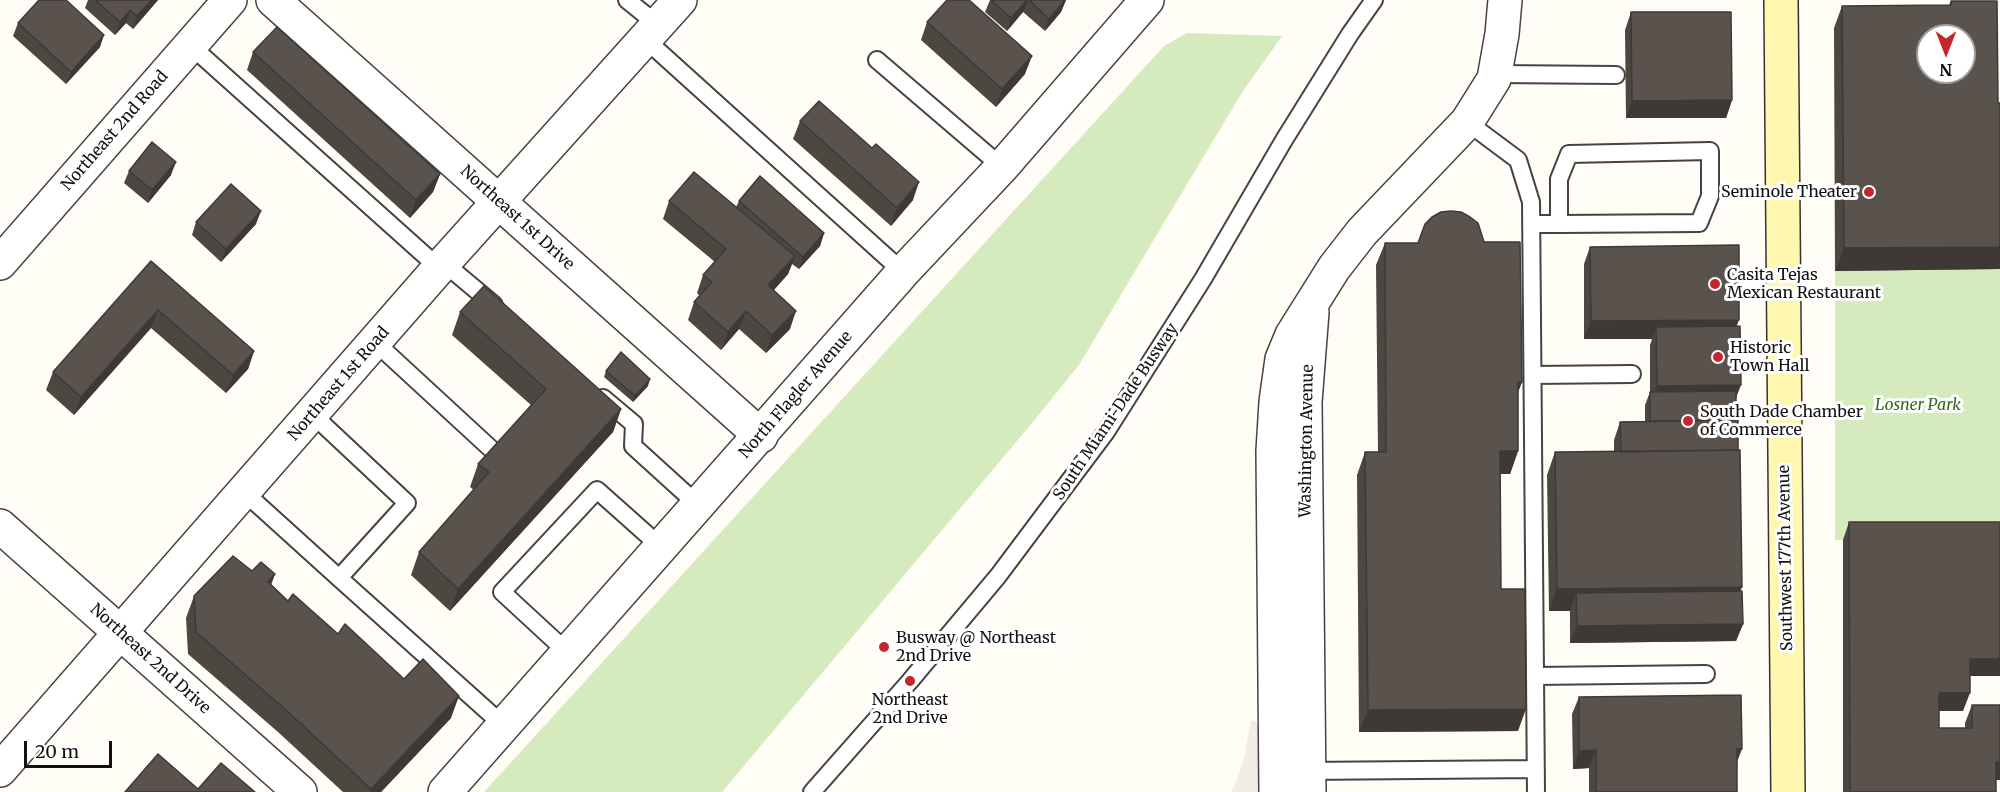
<!DOCTYPE html>
<style>
body{margin:0}
#map{position:relative;width:2000px;height:792px;overflow:hidden;background:#fffdf5;font-family:Merriweather,serif}
canvas{display:block}
.north{position:absolute;left:1916px;top:24px;width:60px;height:60px;box-sizing:border-box;background:#fff;border:2px solid #a0a0a0;border-radius:50%;rotate:180deg;font-size:16px;font-weight:700;line-height:24px;text-align:center;color:#111}
.north::after{content:'';display:block;margin:auto;width:21px;height:27px;background:#c4262e;clip-path:polygon(50% 0,100% 100%,50% 72%,0 100%)}
.scale{position:absolute;left:24px;top:741px;width:88px;height:27px;box-sizing:border-box;border:3px solid #111;border-top:0;padding-left:8px;font-size:18px;line-height:21px;white-space:nowrap;color:#111;-webkit-text-stroke:4px #fff;paint-order:stroke}
</style>
<div id="map">
<canvas width="2000" height="792"></canvas>
<div class="north">N</div>
<div class="scale">20 m</div>
</div>
<script>
const ctx = document.querySelector('canvas').getContext('2d');
ctx.lineJoin = 'round';
function fillPath(path, color) {
  ctx.fillStyle = color;
  ctx.fill(path, 'evenodd');
}
function shape(rows) {
  const path = new Path2D();
  for (const r of rows) {
    path.moveTo(r[0], r[1]);
    for (let i = 2; i < r.length; i += 2) path.lineTo(r[i], r[i + 1]);
  }
  return path;
}
function strokePath(path, color, width, dash) {
  ctx.strokeStyle = color;
  ctx.lineWidth = width;
  ctx.lineCap = dash ? 'butt' : 'round';
  ctx.setLineDash(dash || []);
  ctx.stroke(path);
}
function write(font, color, halo, rows, align = 'center') {
  ctx.font = font + ' Merriweather,serif';
  ctx.lineWidth = 6;
  ctx.setLineDash([]);
  ctx.textBaseline = 'middle';
  ctx.strokeStyle = halo;
  ctx.fillStyle = color;
  for (const [text, x, y, turn = 0] of rows) {
    ctx.save();
    ctx.translate(x, y);
    ctx.rotate((+turn || 0) * Math.PI / 180);
    ctx.textAlign = isNaN(turn) ? turn : align;
    if (halo) ctx.strokeText(text, 0, 0);
    ctx.fillText(text, 0, 0);
    ctx.restore();
  }
}
fillPath(shape([
 [1187,33,1282,36,1241,94,1079,365,1032,423,722,792,484,792,1164,46],
 [2000,269,2000,541,1835,540,1835,271]
]), '#d5ebbd');
fillPath(shape([
 [1251,720,1259,723,1266,792,1231,792,1238,777,1244,758]
]), '#f1ede2');
const service = shape([
 [627,0,658,25],
 [645,39,903,272],
 [190,45,439,268],
 [877,60,1002,167],
 [1495,74,1616,75],
 [1467,122,1518,160,1531,202,1536,792],
 [1531,224,1559,224,1699,223,1710,196,1710,151,1569,154,1559,179,1559,224],
 [444,263,494,305],
 [375,342,490,448],
 [1533,375,1632,374],
 [603,398,634,424,633,446,698,505],
 [244,492,339,578,407,503,312,414],
 [339,578,503,725],
 [567,652,502,592,597,490,661,547],
 [1535,676,1706,674],
 [1303,771,1536,769],
 [812,792,910,681,998,576,1106,432,1203,279,1284,140,1350,34,1374,0]
]);
const minor = shape([
 [273,0,761,436],
 [0,263,230,0],
 [0,770,439,268,680,0],
 [1276,792,1273,451,1276,402,1282,359,1292,335,1334,268,1362,232,1467,122,1494,79,1502,34,1505,0],
 [1309,792,1305,402,1312,312]
]);
const tertiary = shape([
 [0,526,300,792],
 [445,792,903,272,1002,167,1147,0]
]);
const secondary = shape([
 [1781,0,1788,792]
]);
strokePath(service, '#444', 20);
strokePath(minor, '#444', 36);
strokePath(tertiary, '#444', 36);
strokePath(secondary, '#333', 36);
strokePath(service, '#fff', 16);
strokePath(minor, '#fff', 33);
strokePath(tertiary, '#fff', 33);
strokePath(secondary, '#fff6b0', 33);
fillPath(shape([
 [88,0,158,0,133,29,126,23,115,35,85,8],
 [990,0,1066,0,1061,12,1045,31,1023,12,1007,31,985,12],
 [1951,1,1998,103,2000,103,2000,269,1835,271,1834,28,1842,6,1949,5],
 [1631,12,1732,100,1726,118,1626,118,1625,30],
 [927,22,1025,74,996,107,921,40],
 [18,23,100,47,66,84,13,36],
 [253,52,440,174,433,192,410,218,247,70],
 [800,121,913,200,891,226,793,139],
 [129,171,171,175,148,203,124,183],
 [669,201,736,207,739,201,824,233,820,246,799,269,792,264,788,274,774,290,790,329,766,353,739,329,721,350,688,320,694,302,700,296,697,293,703,275,715,262,663,219],
 [196,222,256,224,221,262,192,235],
 [1385,243,1522,382,1518,392,1518,451,1510,474,1500,474,1501,589,1518,731,1359,732,1357,475,1365,452,1378,452,1376,265],
 [1590,247,1737,327,1736,399,1740,591,1743,624,1736,641,1570,643,1570,611,1549,611,1547,475,1555,452,1614,452,1614,440,1620,422,1645,421,1645,405,1650,392,1650,345,1652,339,1584,339,1584,264],
 [151,261,254,351,248,369,226,393,151,328,74,415,46,390,53,372],
 [460,312,621,409,613,432,450,611,411,575,419,552,474,490,470,487,478,464,531,405,452,335],
 [606,371,648,386,633,402,604,377],
 [1849,522,2000,676,1970,676,1963,711,1939,711,1939,728,1965,728,1965,723,1972,705,2000,780,1996,780,1996,792,1843,792,1843,540],
 [252,571,275,574,271,584,288,601,404,679,451,718,381,792,343,792,278,732,188,654,186,618,194,596],
 [1579,697,1737,763,1737,792,1589,792,1589,768,1573,769,1572,714]
]), '#4d4742');
fillPath(shape([
 [152,0,158,0,133,29,137,16],
 [1028,0,1023,12,1007,31,1011,18],
 [1066,0,1061,12,1045,31,1049,19],
 [130,10,126,23,115,35,120,22],
 [104,35,100,47,66,84,71,72],
 [1032,56,1025,74,996,107,1002,89],
 [1732,100,1726,118,1626,118,1632,101],
 [176,162,171,175,148,203,152,190],
 [440,174,433,192,410,218,416,200],
 [919,182,913,200,891,226,897,208],
 [261,211,256,224,221,262,226,249],
 [824,233,820,246,799,269,803,257],
 [2000,247,2000,269,1835,271,1844,248],
 [795,256,788,274,762,303,768,285],
 [158,310,151,328,74,415,81,397],
 [746,311,739,329,721,350,728,332],
 [796,311,790,329,766,353,772,335],
 [1739,320,1732,338,1656,327,1652,339,1584,339,1591,321],
 [254,351,248,369,226,393,233,375],
 [650,379,648,386,633,402,635,396],
 [1518,382,1522,382,1513,405],
 [1741,385,1734,403,1650,404,1657,386],
 [621,409,613,432,450,611,458,589],
 [1500,451,1518,451,1510,474,1492,474],
 [275,574,267,596,268,582],
 [1742,587,1734,609,1576,593,1570,611,1549,611,1557,589],
 [1743,624,1736,641,1570,643,1577,626],
 [1970,659,2000,659,2000,676,1963,676],
 [1939,693,1970,693,1963,711,1933,711],
 [459,696,451,718,381,792,370,792,371,789],
 [1526,709,1518,731,1359,732,1368,710],
 [1737,749,1742,749,1735,767],
 [1596,750,1589,768,1573,769,1579,751],
 [1996,762,2000,762,2000,780,1990,780]
]), '#3f3936');
const building = shape([
 [39,0,66,0,104,35,71,72,18,23,39,0],
 [95,0,152,0,137,16,130,10,120,22,95,0],
 [947,0,969,0,1032,56,1002,89,927,22,947,0],
 [991,0,1027,0,1011,18,991,0],
 [1029,0,1065,0,1049,19,1029,0],
 [1951,1,1997,1,1998,103,2000,103,2000,247,1844,248,1842,6,1951,5,1951,1],
 [1928,36,1964,36,1964,72,1928,72,1928,36],
 [1631,12,1731,12,1732,100,1632,101,1631,12],
 [277,27,440,174,416,200,253,52,277,27],
 [819,101,872,148,876,144,919,182,897,208,800,121,819,101],
 [152,142,176,162,152,190,129,171,152,142],
 [694,172,795,256,768,285,796,311,772,335,746,311,728,332,694,302,712,282,703,275,726,249,669,201,694,172],
 [760,176,824,233,803,257,739,201,760,176],
 [231,184,261,211,226,249,196,222,231,184],
 [1451,211,1461,212,1470,217,1478,223,1484,242,1520,242,1522,382,1518,382,1518,451,1500,451,1501,589,1525,589,1526,709,1368,710,1365,452,1386,452,1385,243,1418,243,1425,224,1432,217,1441,212,1451,211],
 [1739,245,1739,320,1591,321,1590,247,1739,245],
 [151,261,254,351,233,375,158,310,81,397,53,372,151,261],
 [484,286,621,409,458,589,419,552,489,472,478,464,546,389,460,312,484,286],
 [1740,326,1741,385,1657,386,1656,327,1740,326],
 [621,352,650,379,635,396,606,371,621,352],
 [1736,391,1736,420,1650,421,1650,392,1736,391],
 [1738,420,1738,450,1621,452,1620,422,1738,420],
 [1740,450,1742,587,1557,589,1555,452,1740,450],
 [1849,522,2000,522,2000,659,1970,659,1970,693,1939,693,1939,728,1972,728,1972,705,2000,705,2000,762,1996,762,1996,792,1850,792,1849,522],
 [233,556,252,571,261,562,275,574,268,582,288,601,293,594,338,634,345,624,404,679,423,659,459,696,371,789,286,710,196,632,194,596,233,556],
 [1742,591,1743,624,1577,626,1576,593,1742,591],
 [1741,695,1742,749,1737,749,1737,792,1596,792,1596,750,1579,751,1579,697,1741,695],
 [158,754,198,789,221,763,255,792,125,792,158,754]
]);
fillPath(building, '#5a524d');
strokePath(building, '#3f3936', 1.5);
for (const [x, y, r, color] of [
 [1869,192,6,"#c4262e"],
 [1715,284,6,"#c4262e"],
 [1718,357,6,"#c4262e"],
 [1688,421,6,"#c4262e"],
 [884,647,6,"#c4262e"],
 [910,681,6,"#c4262e"]
]) {
  const dot = new Path2D();
  dot.arc(x, y, r, 0, 2 * Math.PI);
  ctx.fillStyle = color;
  ctx.fill(dot);
  strokePath(dot, '#fff', 2);
}
write('16px', '#111', '#fff', [
 ["Northeast 2nd Road",115,131,-49],
 ["Northeast 1st Drive",517,218,42],
 ["Northeast 1st Road",339,384,-49],
 ["North Flagler Avenue",796,395,-49],
 ["South Miami-Dade Busway",1116,412,-56],
 ["Washington Avenue",1307,441,-89],
 ["Southwest 177th Avenue",1786,558,-91],
 ["Northeast 2nd Drive",150,659,42]
]);
write('16px', '#111', '#fff', [
 ["Seminole Theater",1857,192,"right"],
 ["Casita Tejas",1727,275],
 ["Mexican Restaurant",1727,293],
 ["Historic",1730,348],
 ["Town Hall",1730,366],
 ["South Dade Chamber",1700,412],
 ["of Commerce",1700,430],
 ["Busway @ Northeast",896,638],
 ["2nd Drive",896,656],
 ["Northeast",910,700,"center"],
 ["2nd Drive",910,718,"center"]
], 'left');
write('italic 16px', '#2f6b1f', '#fff', [
 ["Losner Park",1918,405]
]);
</script>
